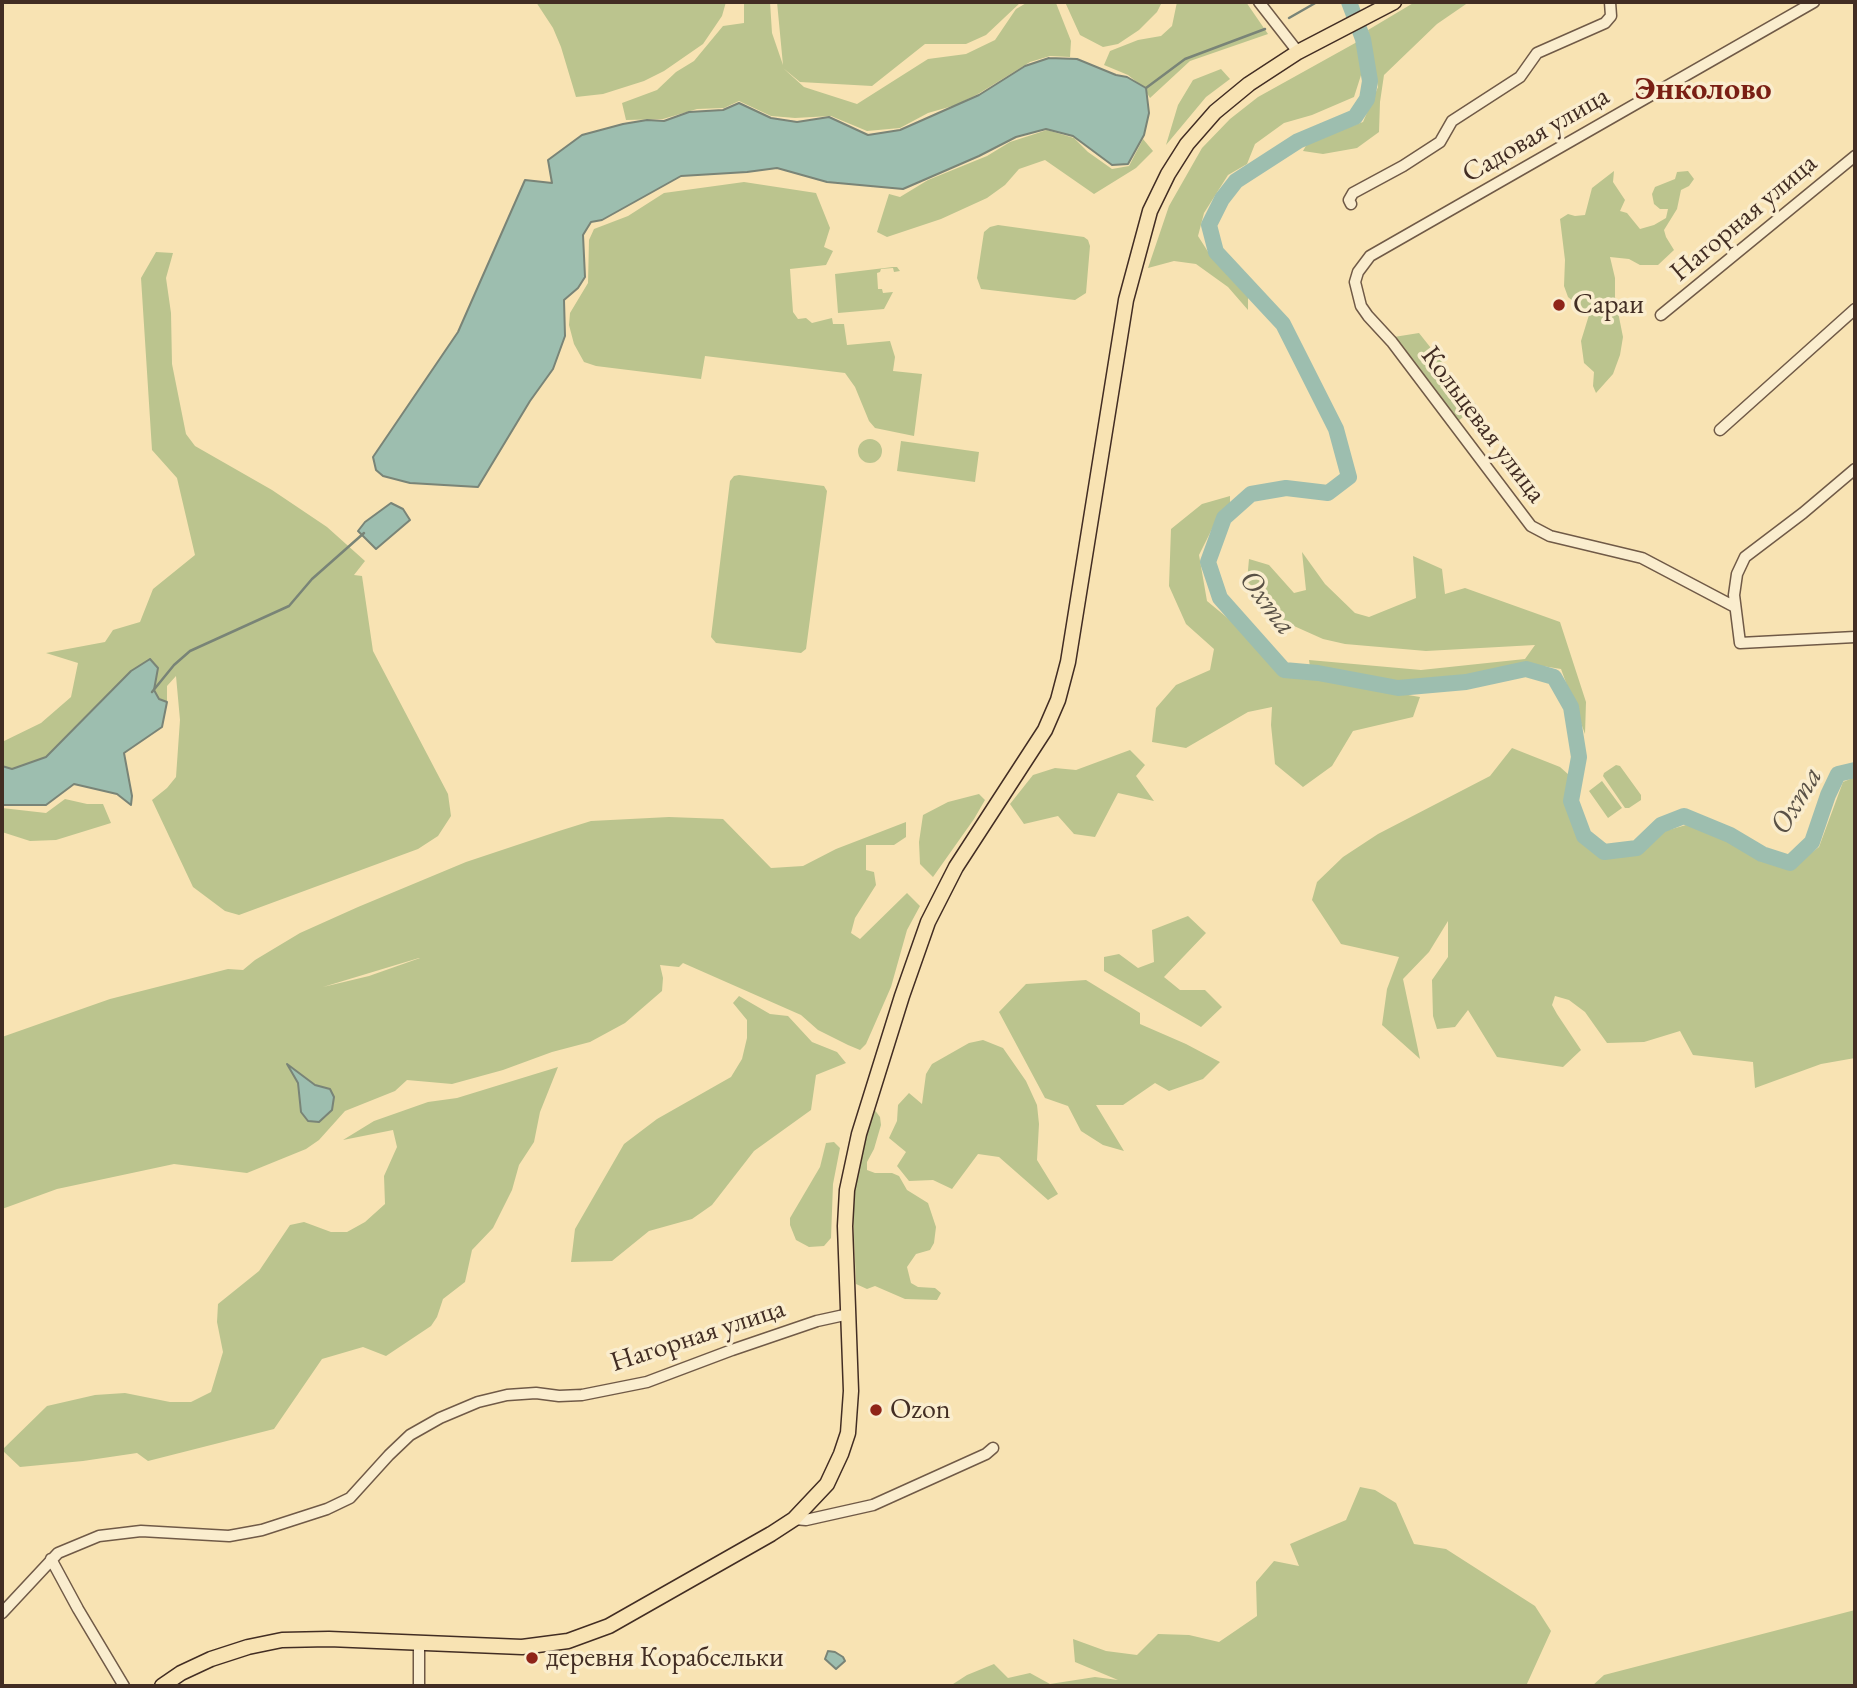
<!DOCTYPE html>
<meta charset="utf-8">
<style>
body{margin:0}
#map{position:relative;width:1857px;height:1688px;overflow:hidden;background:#f8e3b3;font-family:"EB Garamond",serif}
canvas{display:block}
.frame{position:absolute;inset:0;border:4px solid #422d23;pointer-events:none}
</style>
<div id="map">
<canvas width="1857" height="1688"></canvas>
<div class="frame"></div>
</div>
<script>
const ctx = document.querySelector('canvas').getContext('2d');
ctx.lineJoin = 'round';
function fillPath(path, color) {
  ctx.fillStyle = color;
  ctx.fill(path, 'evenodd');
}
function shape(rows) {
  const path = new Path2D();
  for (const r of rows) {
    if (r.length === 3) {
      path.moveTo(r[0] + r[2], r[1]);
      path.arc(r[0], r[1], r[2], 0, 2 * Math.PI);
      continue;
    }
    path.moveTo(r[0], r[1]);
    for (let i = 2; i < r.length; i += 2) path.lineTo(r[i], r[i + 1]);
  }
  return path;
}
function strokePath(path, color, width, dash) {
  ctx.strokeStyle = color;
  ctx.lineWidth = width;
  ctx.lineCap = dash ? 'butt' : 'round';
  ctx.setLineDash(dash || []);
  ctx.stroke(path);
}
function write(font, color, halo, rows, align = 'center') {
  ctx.font = font + ' "EB Garamond",serif';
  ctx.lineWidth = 7;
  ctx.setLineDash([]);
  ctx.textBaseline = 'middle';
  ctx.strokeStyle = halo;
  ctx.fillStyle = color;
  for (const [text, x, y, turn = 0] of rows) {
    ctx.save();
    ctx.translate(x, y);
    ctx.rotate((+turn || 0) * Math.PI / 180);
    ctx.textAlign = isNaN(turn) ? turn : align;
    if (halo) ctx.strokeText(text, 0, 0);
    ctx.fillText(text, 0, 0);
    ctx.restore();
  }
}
fillPath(shape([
 [536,2,726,2,722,16,703,44,664,71,644,81,603,94,576,97,561,47,553,28],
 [744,2,770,2,772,33,783,65,777,2,1021,2,986,35,966,44,925,44,872,86,800,82,783,68,804,87,857,104,928,59,966,54,995,40,1016,9,1028,2,1056,3,1071,41,1070,57,1050,56,1030,62,978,94,956,105,928,113,900,128,867,131,831,116,795,118,771,116,739,101,724,108,697,109,663,119,626,120,622,103,657,90,676,72,694,61,723,26,744,23],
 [1065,2,1162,2,1157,12,1139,30,1118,44,1103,47,1080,35],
 [1177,2,1246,2,1268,34,1190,61,1150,98,1143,87,1128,75,1104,65,1110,51,1138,40,1161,36,1172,26],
 [1415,2,1469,2,1437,24,1384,75,1380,102,1379,132,1357,148,1323,154,1303,151,1308,142,1363,122,1378,87,1368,30],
 [1357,42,1362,72,1354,97,1312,115,1284,123,1255,144,1247,164,1228,175,1204,213,1198,236,1212,258,1226,266,1248,292,1248,310,1228,287,1196,264,1174,261,1148,268,1169,206,1202,148,1230,119,1258,97],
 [1221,69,1230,79,1206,97,1166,145,1178,105,1193,80],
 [1047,130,1074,138,1088,152,1112,169,1129,166,1143,139,1153,151,1136,168,1094,194,1045,160,1019,169,1005,185,987,198,941,219,887,237,877,232,889,194,900,197,928,180,987,156,1010,142],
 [1614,171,1613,182,1625,200,1620,211,1627,213,1640,229,1654,225,1666,218,1668,209,1660,209,1654,204,1652,194,1655,187,1675,179,1677,172,1688,171,1694,179,1689,186,1681,190,1677,209,1664,230,1666,237,1674,250,1658,265,1640,265,1629,259,1610,257,1615,278,1615,297,1623,337,1620,355,1613,374,1596,393,1593,386,1594,372,1584,363,1581,341,1589,315,1568,297,1564,286,1565,260,1560,219,1568,214,1575,216,1585,215,1592,188],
 [744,182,816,193,830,228,824,247,833,251,826,265,790,269,793,312,798,319,806,318,812,323,832,318,833,324,844,324,847,345,890,341,895,357,893,371,922,374,914,436,875,428,869,421,855,387,845,373,705,356,701,379,596,366,584,362,574,344,569,325,570,313,588,283,589,240,594,229,628,216,664,193],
 [998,225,1084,237,1088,240,1090,246,1086,293,1075,300,981,289,977,278,984,232,990,227],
 [156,252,173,253,166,278,171,313,172,364,186,434,195,446,272,490,327,527,365,561,354,575,362,576,373,651,448,794,451,816,438,836,418,849,239,915,225,911,193,887,152,800,167,788,176,777,180,720,176,676,167,686,167,702,159,699,153,690,158,668,150,659,131,671,46,757,12,769,2,766,2,742,41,723,71,697,78,663,46,653,105,642,113,630,140,622,153,589,195,555,177,478,152,450,141,278],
 [893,267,897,267,900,271,894,272,893,268,881,269,880,272,877,273,878,289,882,289,883,293,893,292,884,309,838,313,835,274],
 [1419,333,1477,406,1458,421,1394,337],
 [870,451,12],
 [901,441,979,452,975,482,897,471],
 [739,475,824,486,827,491,806,649,801,653,716,643,711,637,730,481,734,476],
 [1230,496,1230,505,1219,515,1199,555,1207,601,1242,630,1278,673,1420,697,1413,717,1353,731,1332,766,1303,787,1275,764,1271,725,1272,707,1248,712,1186,748,1152,742,1156,708,1176,685,1210,670,1214,649,1186,624,1169,586,1171,529,1202,504],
 [1302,552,1325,584,1355,613,1369,617,1416,598,1413,556,1442,569,1445,594,1465,588,1560,622,1586,702,1585,734,1561,669,1524,663,1478,674,1398,683,1310,667,1309,660,1421,670,1525,659,1535,645,1426,651,1345,644,1323,639,1285,622,1247,581,1249,559,1269,565,1294,593,1306,590],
 [1512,748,1560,767,1569,775,1566,800,1579,837,1599,856,1640,854,1665,831,1686,825,1727,839,1753,856,1795,865,1819,847,1843,782,1855,777,1855,1058,1821,1064,1755,1088,1753,1062,1693,1055,1680,1031,1644,1042,1607,1043,1585,1012,1569,1000,1555,996,1552,1005,1557,1014,1581,1050,1563,1067,1497,1057,1468,1010,1455,1027,1437,1029,1433,1016,1432,980,1448,957,1448,921,1429,952,1403,979,1420,1059,1382,1025,1387,989,1399,957,1341,944,1312,900,1317,882,1343,857,1378,834,1490,776],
 [1130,750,1145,765,1136,776,1154,801,1118,793,1095,837,1074,834,1058,816,1024,824,1010,804,1033,775,1055,768,1076,770],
 [1616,765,1620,766,1641,795,1641,800,1629,808,1625,808,1603,776,1604,773],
 [1602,781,1622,808,1608,818,1589,791],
 [979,794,985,800,974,819,933,877,920,864,919,842,923,815,948,802],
 [65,799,87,804,103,804,111,823,56,840,30,841,2,832,2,808,46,813],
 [669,817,723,819,771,868,803,866,836,849,906,822,906,837,894,845,866,845,866,870,874,872,876,885,855,918,851,933,860,939,907,893,920,906,907,930,891,987,866,1044,860,1050,848,1045,818,1030,801,1015,683,963,679,967,660,965,663,978,662,991,625,1023,590,1042,552,1052,503,1070,452,1084,407,1080,395,1091,345,1111,319,1140,306,1149,247,1173,174,1164,57,1189,2,1209,2,1037,110,999,228,969,243,970,255,960,300,933,358,907,466,862,559,831,591,821],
 [420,958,369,976,323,987,419,958],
 [1188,916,1206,933,1164,977,1180,990,1205,990,1222,1007,1201,1027,1104,971,1104,957,1119,954,1138,968,1154,962,1152,930],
 [1086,980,1140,1013,1140,1024,1186,1044,1220,1062,1203,1079,1169,1091,1155,1083,1123,1105,1096,1105,1124,1151,1103,1145,1081,1131,1068,1106,1045,1098,999,1012,1026,984],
 [739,996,770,1014,788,1016,812,1042,837,1052,846,1063,816,1075,811,1110,754,1151,712,1205,692,1219,649,1231,612,1261,571,1262,575,1229,624,1144,657,1119,731,1077,742,1059,747,1038,747,1020,733,1003],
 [983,1040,1003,1048,1026,1081,1037,1105,1039,1124,1037,1160,1058,1194,1048,1200,999,1157,978,1154,952,1189,933,1180,909,1181,897,1166,906,1152,889,1138,897,1121,898,1105,909,1093,922,1104,926,1074,932,1064,969,1043],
 [558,1067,540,1112,534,1142,519,1165,512,1190,493,1228,472,1250,465,1282,443,1299,437,1317,431,1326,386,1356,363,1347,322,1359,274,1429,148,1461,137,1453,83,1461,20,1467,2,1450,47,1406,95,1395,125,1393,170,1402,191,1402,211,1392,223,1352,217,1322,218,1304,259,1271,290,1225,304,1222,331,1232,347,1232,365,1222,385,1204,384,1176,397,1147,393,1130,343,1140,374,1121,428,1102,457,1098],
 [874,1109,880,1117,881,1125,874,1149,867,1162,867,1170,875,1173,892,1173,899,1176,907,1190,928,1203,936,1227,934,1243,930,1250,916,1254,907,1267,911,1283,918,1287,935,1288,941,1293,937,1300,905,1299,875,1286,867,1289,856,1284,852,1191],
 [834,1142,840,1148,833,1184,831,1238,824,1246,809,1247,796,1240,790,1225,790,1218,820,1167,826,1143],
 [1360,1487,1375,1490,1396,1503,1414,1544,1446,1549,1535,1606,1551,1631,1526,1686,950,1686,967,1675,994,1664,1008,1678,1030,1673,1050,1684,1095,1677,1118,1680,1075,1662,1073,1639,1106,1651,1137,1655,1158,1634,1189,1635,1219,1642,1257,1616,1256,1582,1274,1561,1299,1566,1290,1544,1346,1520],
 [1855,1610,1855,1686,1592,1686,1604,1675]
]), '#bbc48e');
const water = shape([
 [1049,58,1077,59,1116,75,1127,77,1146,88,1149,113,1144,135,1128,164,1112,165,1073,136,1046,129,1016,137,979,156,903,189,827,182,777,168,747,172,681,176,602,220,591,222,583,235,585,277,578,288,564,300,565,336,553,369,530,401,478,487,410,483,383,476,376,470,373,457,458,332,525,180,552,183,548,160,582,135,623,124,647,120,664,121,689,112,723,110,739,103,771,118,797,122,829,117,868,135,900,130,979,95,1025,66,1049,58],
 [391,503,403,509,410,520,376,549,358,531,365,522,391,503],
 [150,659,158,668,154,690,159,699,167,702,162,727,124,753,132,796,131,805,117,794,74,784,46,805,2,805,2,766,12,769,46,757,131,671,150,659],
 [287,1064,315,1085,330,1089,334,1097,332,1110,319,1122,308,1121,301,1112,298,1083,287,1064],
 [828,1651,835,1652,843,1657,845,1661,836,1669,825,1659,828,1651]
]);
fillPath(water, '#9dbeaf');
strokePath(water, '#798477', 2);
strokePath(shape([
 [1289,18,1317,2],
 [1146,88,1185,59,1265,29],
 [152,692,174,665,190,651,289,606,312,579,364,533]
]), '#798477', 2.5);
strokePath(shape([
 [1349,2,1363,39,1370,81,1367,99,1355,117,1298,141,1236,181,1222,199,1209,225,1216,252,1283,324,1336,429,1349,477,1328,493,1286,488,1251,494,1224,518,1208,562,1220,598,1284,670,1318,673,1398,688,1466,682,1526,669,1554,677,1571,707,1579,757,1571,801,1584,836,1604,852,1637,848,1661,825,1684,816,1730,835,1762,854,1790,863,1812,842,1828,795,1838,774,1855,770]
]), '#9dbeaf', 16);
const minor = shape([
 [1259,2,1298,52],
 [1351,204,1349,200,1353,193,1403,166,1440,142,1452,121,1520,77,1537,53,1605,23,1611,16,1610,2],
 [1661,315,1855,156],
 [1720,430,1855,309],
 [1855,469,1803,513,1745,557,1737,574,1734,595,1740,643,1855,637],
 [1735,607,1642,558,1550,536,1531,526,1392,342,1368,316,1361,306,1355,282,1358,272,1370,256,1814,2],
 [794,1519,806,1520,873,1505,986,1454,993,1448],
 [51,1559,78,1609,124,1686],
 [2,1613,58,1553,99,1536,141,1531,229,1536,262,1530,327,1509,350,1498,389,1455,410,1435,440,1418,478,1402,507,1395,536,1393,559,1396,582,1395,647,1382,732,1350,817,1321,849,1314],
 [419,1686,419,1642]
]);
const major = shape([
 [162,1686,181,1673,211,1659,248,1647,282,1640,329,1639,522,1647,568,1641,609,1626,771,1534,794,1519,827,1484,841,1454,848,1433,851,1391,845,1226,847,1190,859,1134,902,996,928,922,956,867,1045,730,1058,700,1068,662,1126,300,1150,211,1168,174,1187,144,1215,112,1249,84,1298,52,1394,2]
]);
strokePath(minor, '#705a47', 13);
strokePath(major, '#422d23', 17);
strokePath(minor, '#faedce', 10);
strokePath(major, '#f8e3b3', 14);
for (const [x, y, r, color] of [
 [1559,305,7,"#8f2418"],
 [876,1410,7,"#8f2418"],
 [532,1658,7,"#8f2418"]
]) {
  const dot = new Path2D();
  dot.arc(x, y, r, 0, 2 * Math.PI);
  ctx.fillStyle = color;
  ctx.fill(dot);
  strokePath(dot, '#faedce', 2.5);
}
write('28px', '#422d23', '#faedce', [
 ["Садовая улица",1536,135,-30],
 ["Нагорная улица",1744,218,-40],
 ["Кольцевая улица",1483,425,53],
 ["Нагорная улица",698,1336,-18]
]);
write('28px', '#422d23', '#faedce', [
 ["Сараи",1573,305],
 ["Ozon",890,1410],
 ["деревня Корабсельки",546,1658]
], 'left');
write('italic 30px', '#595146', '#faedce', [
 ["Охта",1267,603,53],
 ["Охта",1797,801,-59]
]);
write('bold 32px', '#7a1f14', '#faedce', [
 ["Энколово",1703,90]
]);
</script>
